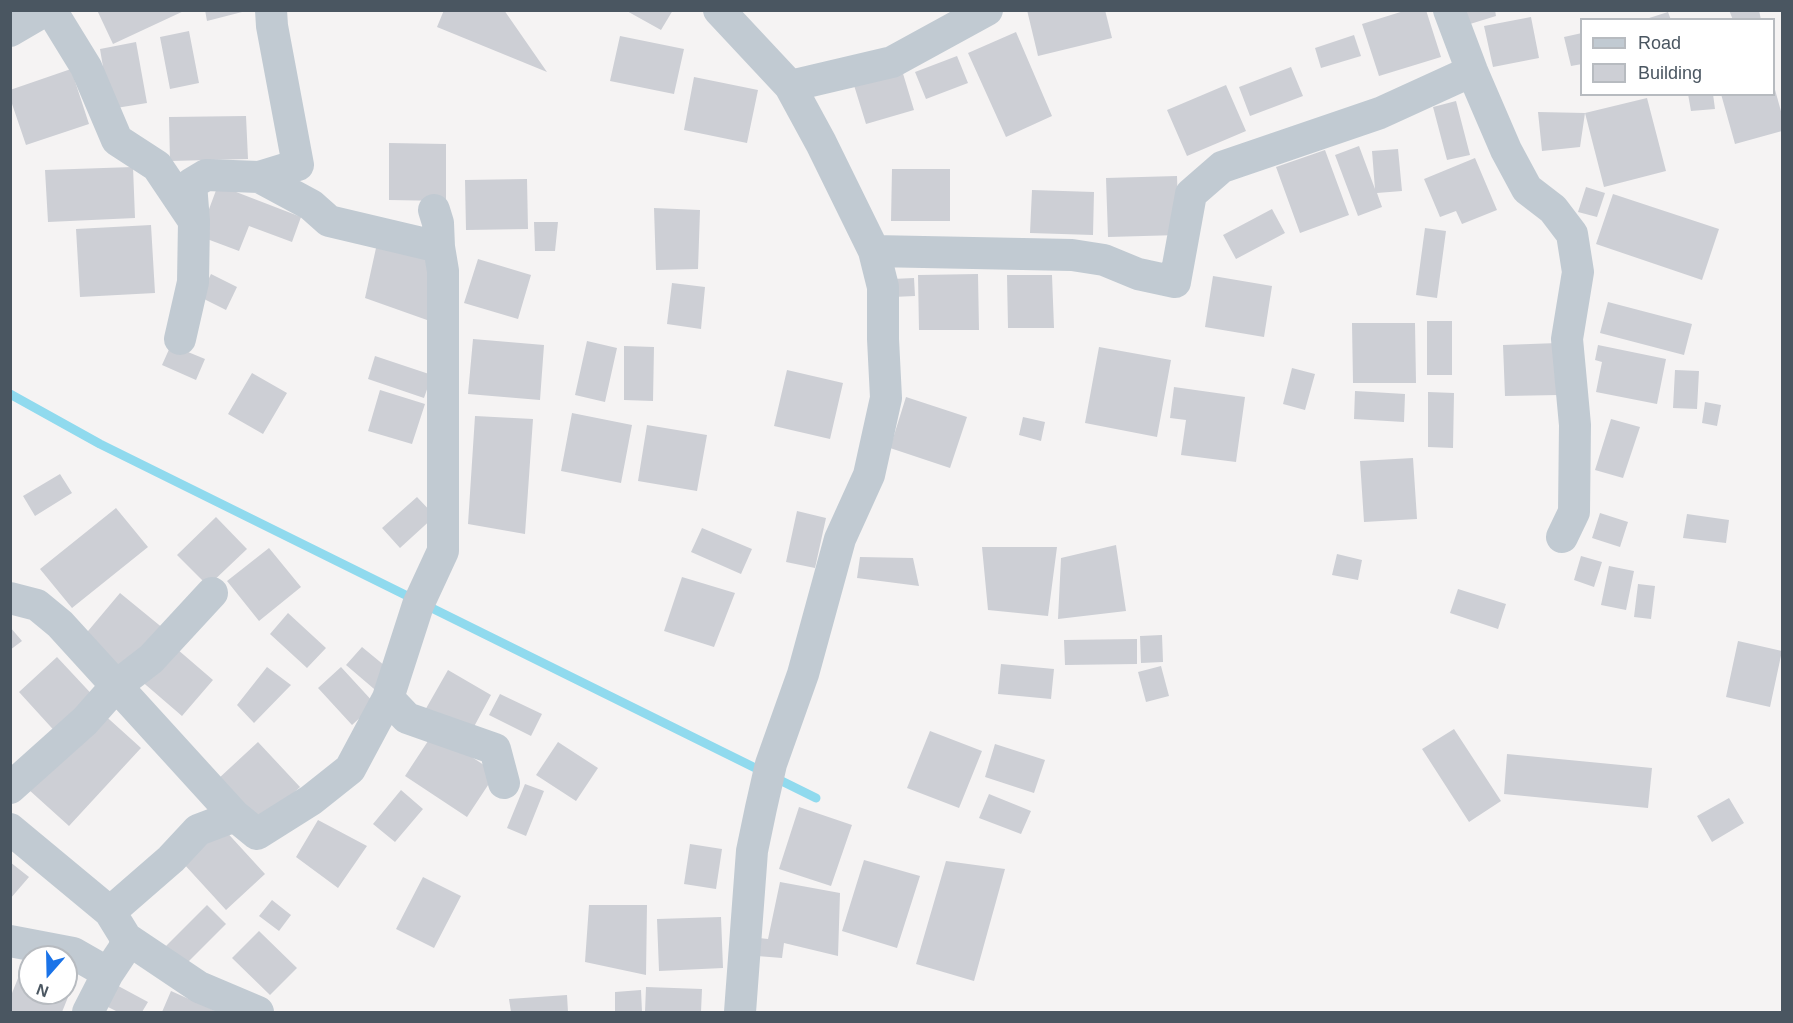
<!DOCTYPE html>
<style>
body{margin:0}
#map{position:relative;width:1793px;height:1023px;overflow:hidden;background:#f5f3f3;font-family:Arial,sans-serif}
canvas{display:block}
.frame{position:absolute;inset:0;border:12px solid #4a5661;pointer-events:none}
.legend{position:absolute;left:1580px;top:18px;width:195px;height:78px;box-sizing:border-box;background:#fff;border:2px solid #b7bbc0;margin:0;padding:8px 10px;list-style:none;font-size:18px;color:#4a5661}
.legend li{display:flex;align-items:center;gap:12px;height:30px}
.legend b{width:30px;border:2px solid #b7bbc0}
.north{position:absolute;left:18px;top:945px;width:60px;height:60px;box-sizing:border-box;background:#fff;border:2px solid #b7bbc0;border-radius:50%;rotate:200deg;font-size:16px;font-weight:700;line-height:24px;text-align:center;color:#4a5661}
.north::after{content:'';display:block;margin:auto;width:21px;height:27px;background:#1a73e8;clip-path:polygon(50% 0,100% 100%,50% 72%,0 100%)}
</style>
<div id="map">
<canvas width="1793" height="1023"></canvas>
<div class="frame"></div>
<ul class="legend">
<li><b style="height:8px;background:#c1cad2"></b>Road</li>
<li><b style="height:16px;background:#cdcfd5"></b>Building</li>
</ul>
<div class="north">N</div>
</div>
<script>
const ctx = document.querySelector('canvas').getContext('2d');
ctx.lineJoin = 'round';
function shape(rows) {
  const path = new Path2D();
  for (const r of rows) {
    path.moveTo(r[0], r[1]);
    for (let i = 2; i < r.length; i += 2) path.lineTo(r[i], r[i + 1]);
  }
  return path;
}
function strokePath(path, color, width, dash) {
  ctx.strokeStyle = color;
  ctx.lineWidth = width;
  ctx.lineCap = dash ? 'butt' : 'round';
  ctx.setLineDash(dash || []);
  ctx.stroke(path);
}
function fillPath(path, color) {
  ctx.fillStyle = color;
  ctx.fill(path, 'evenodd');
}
strokePath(shape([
 [10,394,100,444,816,798]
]), '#90daee', 9);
fillPath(shape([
 [97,10,186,10,113,44],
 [205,10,245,10,246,11,207,21],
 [444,10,504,10,547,72,437,27],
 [625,10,673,10,661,30],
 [1027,10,1105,10,1112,38,1038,56],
 [1407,10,1426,10,1441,57,1379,76,1362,24],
 [1465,10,1495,10,1496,16,1470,24],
 [1729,10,1759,10,1761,20,1733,20],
 [1668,12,1671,20,1646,20,1646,19],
 [1531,17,1539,58,1493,67,1484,26],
 [189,31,199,83,170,89,160,37],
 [1016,32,1052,116,1006,137,968,53],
 [1582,33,1582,64,1571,66,1564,37],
 [1354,35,1361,56,1321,68,1315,48],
 [620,36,684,49,674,94,610,81],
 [136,42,147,103,110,109,100,49],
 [957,56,968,83,926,99,915,72],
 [901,67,914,110,866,124,853,82],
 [1291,67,1303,96,1250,116,1239,87],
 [71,69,89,124,26,145,10,98,10,90],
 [694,77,758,90,747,143,684,130],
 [1226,85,1246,131,1187,156,1167,110],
 [1774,86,1782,115,1782,131,1735,144,1721,94,1774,94],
 [1688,94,1713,94,1715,109,1691,111],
 [1647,98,1666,171,1604,187,1585,113,1580,147,1542,151,1538,112,1585,113],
 [1456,101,1470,155,1447,160,1433,107],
 [246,116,248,159,170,161,169,117],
 [389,143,446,144,446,201,389,200],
 [1359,146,1375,189,1372,151,1398,149,1402,191,1377,193,1382,207,1358,216,1335,155],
 [1325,150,1349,215,1300,233,1276,167],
 [1475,158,1497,210,1462,224,1456,211,1440,217,1424,179],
 [133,167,135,218,48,222,45,170],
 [892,169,950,169,950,221,891,221],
 [1177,176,1179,235,1108,237,1106,178],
 [527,179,528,229,466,230,465,180],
 [218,185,301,217,292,242,249,226,239,251,199,236],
 [1586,187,1605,193,1597,217,1578,212],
 [1032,190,1094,192,1093,235,1030,233],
 [1613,194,1719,229,1702,280,1596,244],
 [654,208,700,210,698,269,656,270],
 [1272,209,1285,233,1236,259,1223,235],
 [534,222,558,222,555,251,535,251],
 [151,225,155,293,80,297,76,229],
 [1425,228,1446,231,1437,298,1416,295],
 [378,239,441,259,427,320,365,298],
 [478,259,531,275,518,319,464,303],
 [211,274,237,287,226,310,200,297],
 [978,274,979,330,919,330,918,275],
 [1007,275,1052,275,1054,328,1008,328],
 [1213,276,1272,286,1264,337,1205,327],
 [914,278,915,296,893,297,892,279],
 [672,283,705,287,701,329,667,324],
 [1608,302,1692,324,1684,355,1600,333],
 [1427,321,1452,321,1452,375,1427,375],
 [1352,323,1415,323,1416,383,1353,383],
 [473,339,544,345,540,400,468,394],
 [587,341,617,348,605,402,575,395],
 [1558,343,1559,395,1505,396,1503,345],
 [171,345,205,359,196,380,162,365],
 [1598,345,1666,359,1657,404,1596,392,1602,362,1595,360],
 [624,346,654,347,653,401,624,400],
 [1099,347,1171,360,1157,437,1085,423],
 [375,356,432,375,424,398,368,379],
 [1292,368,1315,374,1305,410,1283,404],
 [787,370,843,383,830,439,774,426],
 [1675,370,1699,371,1697,409,1673,408],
 [252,373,287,393,263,434,228,414],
 [1174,387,1245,397,1236,462,1181,455,1186,420,1170,418],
 [380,390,425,404,412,444,368,431],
 [1355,391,1405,394,1404,422,1354,419],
 [1428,392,1454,393,1453,448,1428,447],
 [906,397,967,417,950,468,890,448],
 [1705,402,1721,405,1717,426,1702,423],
 [572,413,632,425,621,483,561,471],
 [475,416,533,419,525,534,468,524],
 [1023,417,1045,422,1041,441,1019,435],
 [1611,419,1640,427,1623,478,1595,470],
 [647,425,707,435,697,491,638,481],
 [1413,458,1417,519,1364,522,1360,461],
 [60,474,72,493,35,516,23,496],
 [417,497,435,516,400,548,382,528],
 [116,508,148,547,72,608,40,569],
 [797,511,826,518,815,568,786,562],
 [1600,513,1628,522,1620,547,1592,538],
 [1687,514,1729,520,1726,543,1683,538],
 [216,517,247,549,208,586,177,555],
 [702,528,752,549,741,574,691,552],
 [1116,545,1126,611,1058,619,1061,558],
 [982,547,1057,547,1048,616,988,610],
 [269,548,301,587,259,621,227,581],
 [1337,554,1362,560,1358,580,1332,575],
 [1581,556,1602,562,1594,587,1574,580],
 [860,557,913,558,919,586,857,578],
 [1609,566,1634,571,1626,610,1601,605],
 [682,577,735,593,714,647,664,631],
 [1638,584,1655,586,1651,619,1634,617],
 [1458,589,1506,604,1498,629,1450,613],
 [120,593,164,629,126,674,83,637],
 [288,613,326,648,307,668,270,634],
 [10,627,22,641,10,650],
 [1162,635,1163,662,1141,663,1140,636],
 [1137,639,1137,664,1065,665,1064,640],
 [1738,641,1782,651,1770,707,1726,697],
 [170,643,213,680,182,716,139,679],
 [362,647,396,675,380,694,346,665],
 [57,657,99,702,60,737,19,692],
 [1001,664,1054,669,1051,699,998,694],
 [1161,666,1169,696,1146,702,1138,672],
 [267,667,291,685,254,723,237,705],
 [341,667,375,704,352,725,318,688],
 [448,670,491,695,469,736,424,712],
 [500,694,542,714,531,736,489,715],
 [100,711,141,748,69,826,28,789],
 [1454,729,1501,801,1469,822,1422,749],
 [930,731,982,751,959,808,907,788],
 [434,732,496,773,467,817,405,776],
 [258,742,300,787,260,824,218,779],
 [558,742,598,768,576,801,536,775],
 [995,744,1045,760,1034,793,985,777],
 [1507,754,1652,768,1648,808,1504,794],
 [525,784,544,791,526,836,507,828],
 [401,790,423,809,395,842,373,824],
 [989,794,1031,811,1021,834,979,818],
 [1729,798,1744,823,1712,842,1697,816],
 [799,807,852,825,831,886,779,869],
 [318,820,367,846,338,888,296,857],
 [222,827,265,874,226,910,183,863],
 [690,844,722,849,716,889,684,884],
 [864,860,920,876,897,948,842,931],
 [946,861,1005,869,974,981,916,964],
 [10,862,29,877,10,899],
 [423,877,461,896,434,948,396,929],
 [780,882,840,893,838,956,784,943,782,958,757,956,759,938,768,939],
 [272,900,291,915,279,931,259,916],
 [207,905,226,924,185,965,166,946],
 [589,905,647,905,646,975,585,962],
 [721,917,723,968,659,971,657,919],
 [259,931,297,968,270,995,232,958],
 [29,951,30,993,66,993,66,965,79,970,62,1012,10,1012,10,998],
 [109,981,148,1002,142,1012,118,1012,98,1002],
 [646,987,702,989,701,1012,645,1012],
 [641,990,642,1012,615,1012,615,992],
 [171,991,218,1012,162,1012],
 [567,995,568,1012,511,1012,509,999]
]), '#cdcfd5');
strokePath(shape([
 [51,10,86,67,117,140,157,166,194,221,193,282,180,339],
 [719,10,790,86,821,143,874,251,883,287,883,339,886,398,869,475,840,539,803,674,771,764,761,808,752,851,740,1012],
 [1449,10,1472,71,1506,150,1527,189,1553,209,1572,234,1578,272,1567,339,1575,425,1574,512,1562,537],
 [10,31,46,10],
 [790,86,892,62,987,10],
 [259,177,298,165,272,26,271,10],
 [194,221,191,184,206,175,259,177,311,205,329,221,439,247],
 [874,251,1072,255,1104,260,1138,274,1175,282,1191,194,1222,167,1380,113,1472,71],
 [10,598,37,605,60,624,235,816],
 [388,698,407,718,495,749,504,783],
 [10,788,85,721,116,686,151,659,212,593],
 [10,829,110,912,126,938,124,949,108,973,88,1012],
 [110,912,171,859,198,830,235,816,257,834,311,800,350,769,388,698,418,605,443,551,443,271,439,247,438,223,434,210],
 [126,938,199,987,258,1012],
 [10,941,73,953,108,973]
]), '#c1cad2', 32);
</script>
